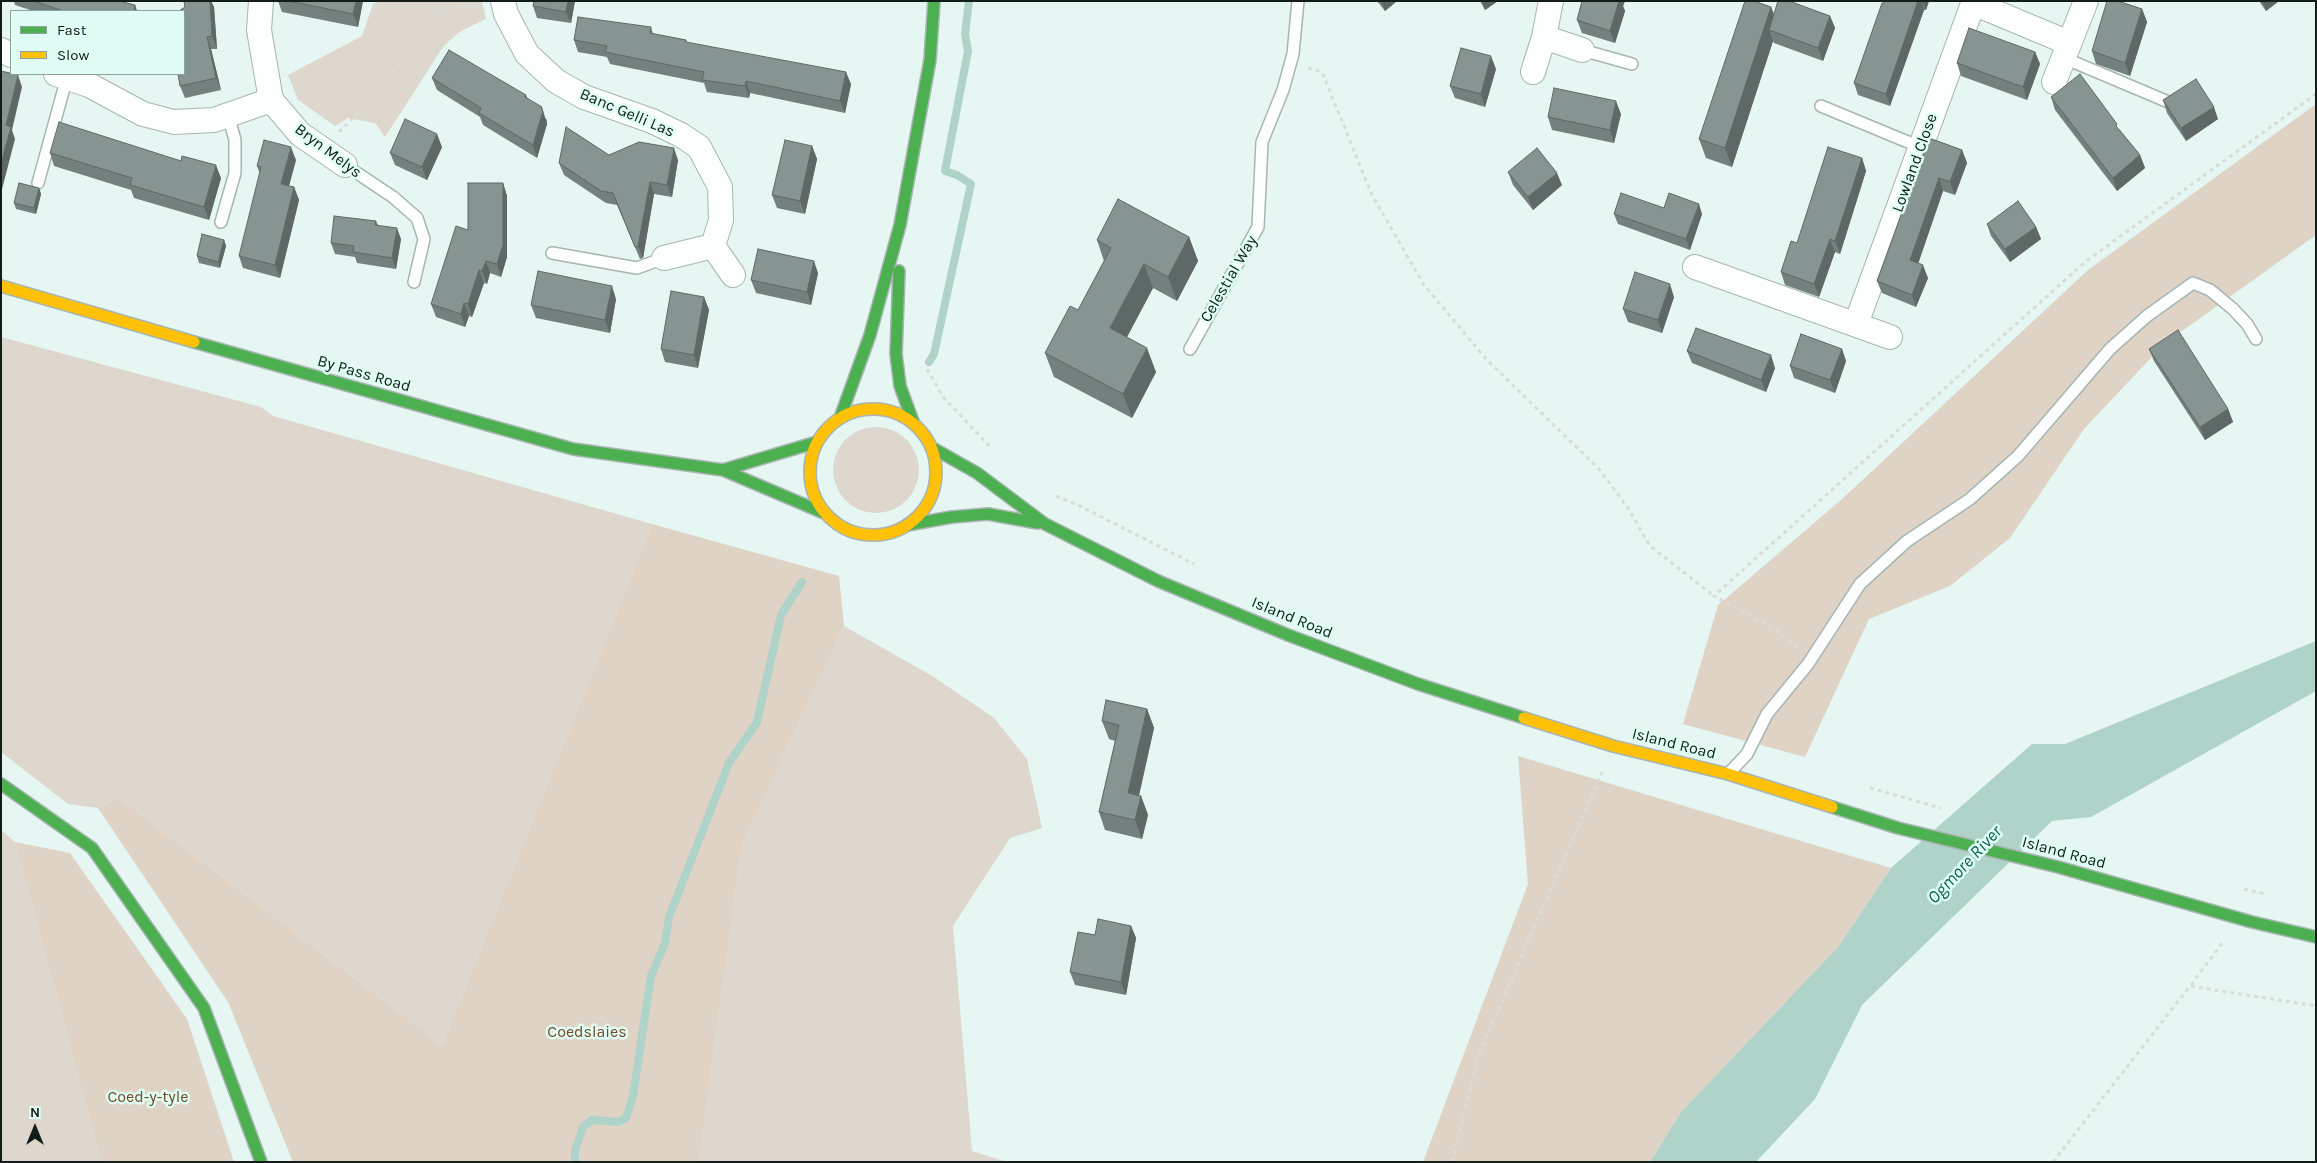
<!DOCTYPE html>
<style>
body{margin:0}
#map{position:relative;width:2317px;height:1163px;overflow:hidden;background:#e6f6f2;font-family:Karla,sans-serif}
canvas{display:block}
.frame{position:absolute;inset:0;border:2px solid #121d1a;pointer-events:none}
.legend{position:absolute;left:10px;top:10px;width:175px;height:65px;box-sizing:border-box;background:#dffdf5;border:1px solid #8da39d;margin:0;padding:6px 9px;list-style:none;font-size:15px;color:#121d1a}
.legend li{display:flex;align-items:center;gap:10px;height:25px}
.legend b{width:25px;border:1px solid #8da39d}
.north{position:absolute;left:10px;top:1103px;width:50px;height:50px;-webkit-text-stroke:4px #dffdf5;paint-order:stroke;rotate:0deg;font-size:14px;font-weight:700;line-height:20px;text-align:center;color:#121d1a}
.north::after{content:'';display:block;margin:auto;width:18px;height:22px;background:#121d1a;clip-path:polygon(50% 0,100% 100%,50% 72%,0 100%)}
</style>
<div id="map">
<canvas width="2317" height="1163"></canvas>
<div class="frame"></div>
<ul class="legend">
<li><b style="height:6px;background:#4caf50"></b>Fast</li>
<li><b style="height:6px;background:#ffc107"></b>Slow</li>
</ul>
<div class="north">N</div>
</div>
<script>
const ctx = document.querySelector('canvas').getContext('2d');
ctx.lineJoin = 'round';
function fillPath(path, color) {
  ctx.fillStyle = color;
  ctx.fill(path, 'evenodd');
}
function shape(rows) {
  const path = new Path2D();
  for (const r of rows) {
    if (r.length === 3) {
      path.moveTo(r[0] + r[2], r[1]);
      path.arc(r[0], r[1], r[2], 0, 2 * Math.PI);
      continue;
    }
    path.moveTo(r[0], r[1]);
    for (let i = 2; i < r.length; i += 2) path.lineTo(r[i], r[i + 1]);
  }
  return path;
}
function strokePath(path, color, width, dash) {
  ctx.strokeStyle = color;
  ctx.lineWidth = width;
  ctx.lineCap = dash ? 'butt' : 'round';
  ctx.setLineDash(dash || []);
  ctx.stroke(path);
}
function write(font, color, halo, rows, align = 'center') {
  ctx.font = font + ' Karla,sans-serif';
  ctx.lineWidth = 5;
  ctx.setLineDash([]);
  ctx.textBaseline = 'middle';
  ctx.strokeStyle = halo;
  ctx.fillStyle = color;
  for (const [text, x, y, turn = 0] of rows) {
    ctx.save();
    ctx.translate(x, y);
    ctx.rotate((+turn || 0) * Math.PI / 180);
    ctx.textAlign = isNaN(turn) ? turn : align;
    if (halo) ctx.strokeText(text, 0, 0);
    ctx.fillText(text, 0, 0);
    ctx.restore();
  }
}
fillPath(shape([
 [379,1,482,1,486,19,459,32,443,47,385,137,375,123,348,118,335,126,298,100,288,75,362,36,373,4],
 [1,337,261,407,273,416,652,524,442,1045,118,797,98,808,68,804,1,752],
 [876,470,43],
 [844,626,934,677,994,718,1027,759,1042,828,1010,838,953,926,972,1151,1007,1162,699,1162,742,846],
 [1,830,15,842,101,1162,1,1162]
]), '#ddd7cd');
fillPath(shape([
 [2316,104,2316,235,2164,344,2084,429,2010,538,1950,586,1869,619,1805,757,1683,724,1718,605,1841,500,2088,270],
 [652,524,839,576,844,626,742,846,699,1162,293,1162,228,1002,98,808,118,797,442,1045],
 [1518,756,1891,868,1838,947,1681,1112,1650,1162,1423,1162,1528,884],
 [15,842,70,853,187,1019,234,1162,101,1162]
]), '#ded3c5');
fillPath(shape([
 [2316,641,2316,691,2091,817,2052,821,1862,1005,1815,1099,1756,1162,1650,1162,1681,1112,1838,947,1891,868,2032,744,2065,744]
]), '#afd2c9');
strokePath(shape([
 [929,362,934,354,971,184,957,175,945,171,968,51,965,34,969,1],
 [575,1162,575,1150,583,1127,592,1120,618,1122,626,1118,633,1096,651,976,665,943,669,917,729,763,757,722,781,615,802,582]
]), '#afd2c9', 8);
const lane = shape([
 [1582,50,1632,64],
 [2064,58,2166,101],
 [1821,106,1920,147],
 [345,165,393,197,417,218,424,239,414,282],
 [38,183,67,77],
 [221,222,235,173,235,140,228,115],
 [552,253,637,268,664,258],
 [1190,349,1258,227,1262,142,1283,90,1293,54,1298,1],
 [1729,773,1747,754,1767,714,1808,664,1860,584,1907,541,1970,499,2018,456,2110,349,2147,316,2193,283,2210,290,2233,309,2247,324,2256,339]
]);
const street = shape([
 [261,1,259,30,271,100,300,134,345,165],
 [503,1,506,14,527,54,556,81,584,97,652,121,681,135,699,147,720,187,721,220,713,246,664,258],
 [1973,3,2069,43],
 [1544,37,1582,50],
 [1,50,11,55],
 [1533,72,1544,37,1551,1],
 [56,74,89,85,143,114,174,122,214,120,271,100],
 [2054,82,2086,1],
 [713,246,733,275],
 [1695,267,1890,337],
 [1856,324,1974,1]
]);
const fast = shape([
 [899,271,896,354,900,386,914,424],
 [194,342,573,449,723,470,824,513],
 [840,418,870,335,900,225,930,60,934,1],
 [931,447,977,473,1045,524,1158,581,1288,635,1418,684,1524,718],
 [723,470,817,442],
 [907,525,952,517,988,514,1038,523],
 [1,784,92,848,204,1008,261,1162],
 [1832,807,1898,828,2058,867,2252,922,2316,937]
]);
const slow = shape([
 [1,286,194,342],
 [873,472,63],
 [1524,718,1613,746,1728,774,1832,807]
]);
strokePath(lane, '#a8b5b2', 14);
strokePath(street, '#a8b5b2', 26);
strokePath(fast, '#a8b5b2', 14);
strokePath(slow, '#a8b5b2', 14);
strokePath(shape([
 [1308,68,1322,72,1372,195,1424,285,1487,360,1600,470,1628,508,1650,546,1714,596],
 [339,132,362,109,398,67,421,29,432,17,444,11,478,5],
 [927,369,943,397,992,449],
 [1056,496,1078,505,1194,564],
 [1797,648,1780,632,1714,596,2085,262,2316,94],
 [1870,788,1941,808],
 [2244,889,2265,894],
 [2191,985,2223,942],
 [1452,1162,1478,1056,1602,772],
 [2053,1162,2190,986,2316,1006]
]), '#d8dcdb', 3, [4, 4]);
strokePath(lane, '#fbfefd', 11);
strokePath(street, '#fbfefd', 24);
strokePath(fast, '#4caf50', 11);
strokePath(slow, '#ffc107', 11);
fillPath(shape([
 [14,1,119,1,135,5,137,11,33,11,15,5],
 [184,1,211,1,214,7,217,49,211,49,221,90,185,98,180,86,185,7],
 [278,1,363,1,358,27,282,12],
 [534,1,575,1,571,23,537,18,533,6],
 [1377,1,1397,1,1385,11],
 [1480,1,1498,1,1485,10],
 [1582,1,1625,1,1623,6,1625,11,1615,43,1582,33,1577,20],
 [1885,1,1929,1,1926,10,1924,10,1890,106,1858,95,1854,83],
 [2259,1,2279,1,2266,11],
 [1771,7,1774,14,1830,16,1835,28,1823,61,1774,43,1773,41,1732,167,1706,158,1699,139],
 [2142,9,2147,22,2130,76,2096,64,2092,51],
 [651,27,653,34,686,40,687,43,851,84,845,113,750,93,749,98,707,92,704,83,610,64,607,57,578,52,574,40],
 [2035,52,2040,64,2027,100,1961,76,1957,63],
 [1496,69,1485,107,1455,98,1450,86],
 [432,78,526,95,528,99,547,120,547,124,537,158,483,125,480,117,437,90],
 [2051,97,2120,130,2140,155,2145,168,2117,191,2055,110],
 [2163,100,2218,119,2186,141,2167,113],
 [1621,114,1614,143,1552,130,1548,117],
 [1929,138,1962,150,1967,163,1955,195,1943,191,1918,263,1928,278,1916,307,1882,293,1877,281],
 [812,146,817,159,805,214,777,208,772,195],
 [442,147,427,180,395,165,390,153],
 [50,153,221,178,209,220,134,198,131,190,54,166],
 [609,155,678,160,672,197,654,194,643,258,640,259,617,205,606,203,564,175,559,163],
 [1862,158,1866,171,1840,254,1835,252,1819,297,1785,285,1781,272,1797,243],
 [296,160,289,186,294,187,299,200,280,278,243,268,239,256,260,174,257,166],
 [1508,172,1562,185,1533,210,1513,185],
 [503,183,507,196,507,257,501,277,490,273,487,284,484,283,472,317,469,316,465,327,436,317,431,304,468,230],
 [39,188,41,194,36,214,16,209,14,203],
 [1664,208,1702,214,1690,250,1618,224,1614,214],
 [376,221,378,225,401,239,396,269,357,263,355,257,335,254,331,243],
 [1987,224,2036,227,2041,239,2010,262,1991,236],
 [1189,237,1198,261,1177,301,1153,288,1127,337,1156,372,1132,418,1054,377,1045,353,1078,310,1104,261,1097,240],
 [224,240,226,246,220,268,199,263,197,256],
 [818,273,811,305,756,293,751,280],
 [704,297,709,310,698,368,665,362,661,349],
 [1674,297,1662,333,1628,322,1623,309],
 [616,299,610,333,536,318,531,305],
 [1842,349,1846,361,1835,393,1794,378,1790,366],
 [2149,349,2228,409,2233,422,2205,440,2154,361],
 [1687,351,1775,368,1766,392,1692,363],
 [1147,709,1154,728,1139,796,1141,796,1148,815,1142,839,1105,830,1099,812,1115,741,1109,739,1102,721],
 [1131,926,1136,938,1126,995,1075,985,1070,972]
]), '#73807e');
fillPath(shape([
 [210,1,211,1,214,7,217,49,212,36],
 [356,1,363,1,358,27,353,14],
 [568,1,575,1,571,23,566,12],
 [1381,1,1397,1,1385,11],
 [1482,1,1498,1,1485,10],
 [1619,1,1625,1,1623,6,1625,11,1615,43,1610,31],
 [1918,1,1921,1,1924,10,1890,106,1886,94],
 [1922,1,1929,1,1926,10],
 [2262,1,2279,1,2266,11],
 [135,5,137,11,134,11],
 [1771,7,1778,26,1769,30,1773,41,1732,167,1725,148],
 [2142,9,2147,22,2130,76,2125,63],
 [1830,16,1835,28,1823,61,1818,48],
 [207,37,211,49,221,90,216,78],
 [2035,52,2040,64,2027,100,2023,87],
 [1491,56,1496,69,1485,107,1481,94],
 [846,72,851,84,845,113,840,101],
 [18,75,22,87,12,130,15,139,1,193,1,164,6,125],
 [746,81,750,93,749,98,745,86],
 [1616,101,1621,114,1614,143,1610,130],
 [542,107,547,124,537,158,533,145,541,109],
 [2214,107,2218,119,2186,141,2181,128],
 [437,134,442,147,427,180,422,167],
 [812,146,817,159,805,214,800,201],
 [291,147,296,160,286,196,281,184],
 [674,148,678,160,672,197,667,185],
 [1962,150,1967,163,1955,195,1950,182],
 [2140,155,2145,168,2117,191,2113,178],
 [1862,158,1866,171,1840,254,1835,241],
 [216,165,221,178,209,220,204,207],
 [1557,173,1562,185,1533,210,1528,197],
 [1939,178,1943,191,1915,273,1910,260],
 [650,182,654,194,643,258,638,246],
 [503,183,507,196,507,257,501,277,497,264],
 [294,187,299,200,280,278,275,265],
 [39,188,41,194,36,214,34,208],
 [1699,204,1702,214,1690,250,1686,239],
 [2036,227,2041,239,2010,262,2005,249],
 [397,228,401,239,396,269,392,258],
 [1189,237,1198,261,1177,301,1168,277],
 [1830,239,1835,252,1819,297,1814,284],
 [224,240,226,246,220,268,218,262],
 [486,261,490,273,487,284,482,271],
 [814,261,818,273,811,305,807,292],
 [1144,264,1153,288,1119,352,1110,328],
 [1923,265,1928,278,1916,307,1912,295],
 [479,270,484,283,472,317,468,304],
 [1670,284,1674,297,1662,333,1658,320],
 [612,286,616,299,610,333,605,320],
 [704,297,709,310,698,368,694,355],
 [464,303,469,316,465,327,461,314],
 [1147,348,1156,372,1132,418,1123,394],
 [1842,349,1846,361,1835,393,1830,380],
 [1771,355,1775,368,1766,392,1761,380],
 [2228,409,2233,422,2205,440,2200,427],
 [1147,709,1154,728,1135,812,1128,793],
 [1141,796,1148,815,1142,839,1135,820],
 [1131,926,1136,938,1126,995,1121,982]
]), '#5e6866');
const building = shape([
 [34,1,119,1,135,5,134,11,63,11,34,1],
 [184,1,210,1,212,36,207,37,216,78,180,86,178,74,184,74,184,11,179,11,185,7,184,1],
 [288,1,356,1,353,14,288,1],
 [534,1,568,1,566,12,533,6,534,1],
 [1582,1,1619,1,1610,31,1577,20,1582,1],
 [1745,1,1754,1,1771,7,1725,148,1699,139,1745,1],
 [1778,1,1789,1,1830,16,1818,48,1769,30,1778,1],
 [1885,1,1918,1,1886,94,1854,83,1882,3,1884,3,1885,1],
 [2107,1,2118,1,2142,9,2125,63,2092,51,2107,1],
 [578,17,651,27,650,33,686,40,686,42,846,72,840,101,746,81,745,86,702,80,704,72,605,52,607,46,574,40,578,17],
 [1969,28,2035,52,2023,87,1957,63,1969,28],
 [1461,48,1491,56,1481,94,1450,86,1461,48],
 [449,50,526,95,525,97,542,107,541,109,543,111,533,145,479,113,481,108,432,78,449,50],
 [1,71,18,75,6,125,11,127,1,164,1,71],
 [2080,74,2117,124,2116,126,2140,155,2113,178,2051,97,2080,74],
 [2196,79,2214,107,2181,128,2163,100,2196,79],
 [1554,88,1616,101,1610,130,1548,117,1554,88],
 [405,119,437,134,422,167,390,153,405,119],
 [59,122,181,161,182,156,216,165,204,207,130,185,132,178,50,153,59,122],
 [566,127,609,155,639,142,674,148,667,185,650,182,638,246,635,247,613,193,601,191,559,163,566,127],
 [1929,138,1962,150,1950,182,1939,178,1910,260,1923,265,1912,295,1877,281,1929,138],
 [264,140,291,147,281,184,294,187,275,265,239,256,261,167,257,166,264,140],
 [785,140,812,146,800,201,772,195,785,140],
 [1828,147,1862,158,1835,241,1830,239,1814,284,1781,272,1791,241,1797,243,1828,147],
 [1537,148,1557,173,1528,197,1508,172,1537,148],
 [19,183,39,188,34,208,14,203,19,183],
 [468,183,503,183,503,245,497,264,486,261,482,271,479,270,468,304,464,303,461,314,431,304,456,226,468,230,468,183],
 [1621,193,1664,208,1669,193,1699,204,1686,239,1614,214,1621,193],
 [1118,199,1189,237,1168,277,1144,264,1110,328,1147,348,1123,394,1045,353,1070,306,1078,310,1111,248,1097,240,1118,199],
 [2018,201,2036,227,2005,249,1987,224,2018,201],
 [334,216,376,221,375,225,397,228,392,258,353,252,354,246,331,243,334,216],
 [202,234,224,240,218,262,197,256,202,234],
 [758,249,814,261,807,292,751,280,758,249],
 [538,271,612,286,605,320,531,305,538,271],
 [1635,272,1670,284,1658,320,1623,309,1635,272],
 [671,291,704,297,694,355,661,349,671,291],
 [1696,328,1771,355,1761,380,1687,351,1696,328],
 [2178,330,2228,409,2200,427,2149,349,2178,330],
 [1801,334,1842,349,1830,380,1790,366,1801,334],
 [1106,700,1147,709,1128,793,1141,796,1135,820,1099,812,1119,725,1102,721,1106,700],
 [1098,919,1131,926,1121,982,1070,972,1078,932,1095,935,1098,919]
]);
fillPath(building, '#869592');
strokePath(building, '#5e6866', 1);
write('16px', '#121d1a', '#dffdf5', [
 ["Banc Gelli Las",627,113,23],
 ["Bryn Melys",328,151,37],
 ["Lowland Close",1915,163,-70],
 ["Celestial Way",1229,279,-60],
 ["By Pass Road",364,374,16],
 ["Island Road",1292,618,22],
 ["Island Road",1674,744,14],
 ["Island Road",2064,853,15]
]);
write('16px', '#754826', '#dffdf5', [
 ["Coedslaies",587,1032],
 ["Coed-y-tyle",148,1097]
]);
write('italic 18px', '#0b6153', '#dffdf5', [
 ["Ogmore River",1965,865,-47]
]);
</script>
